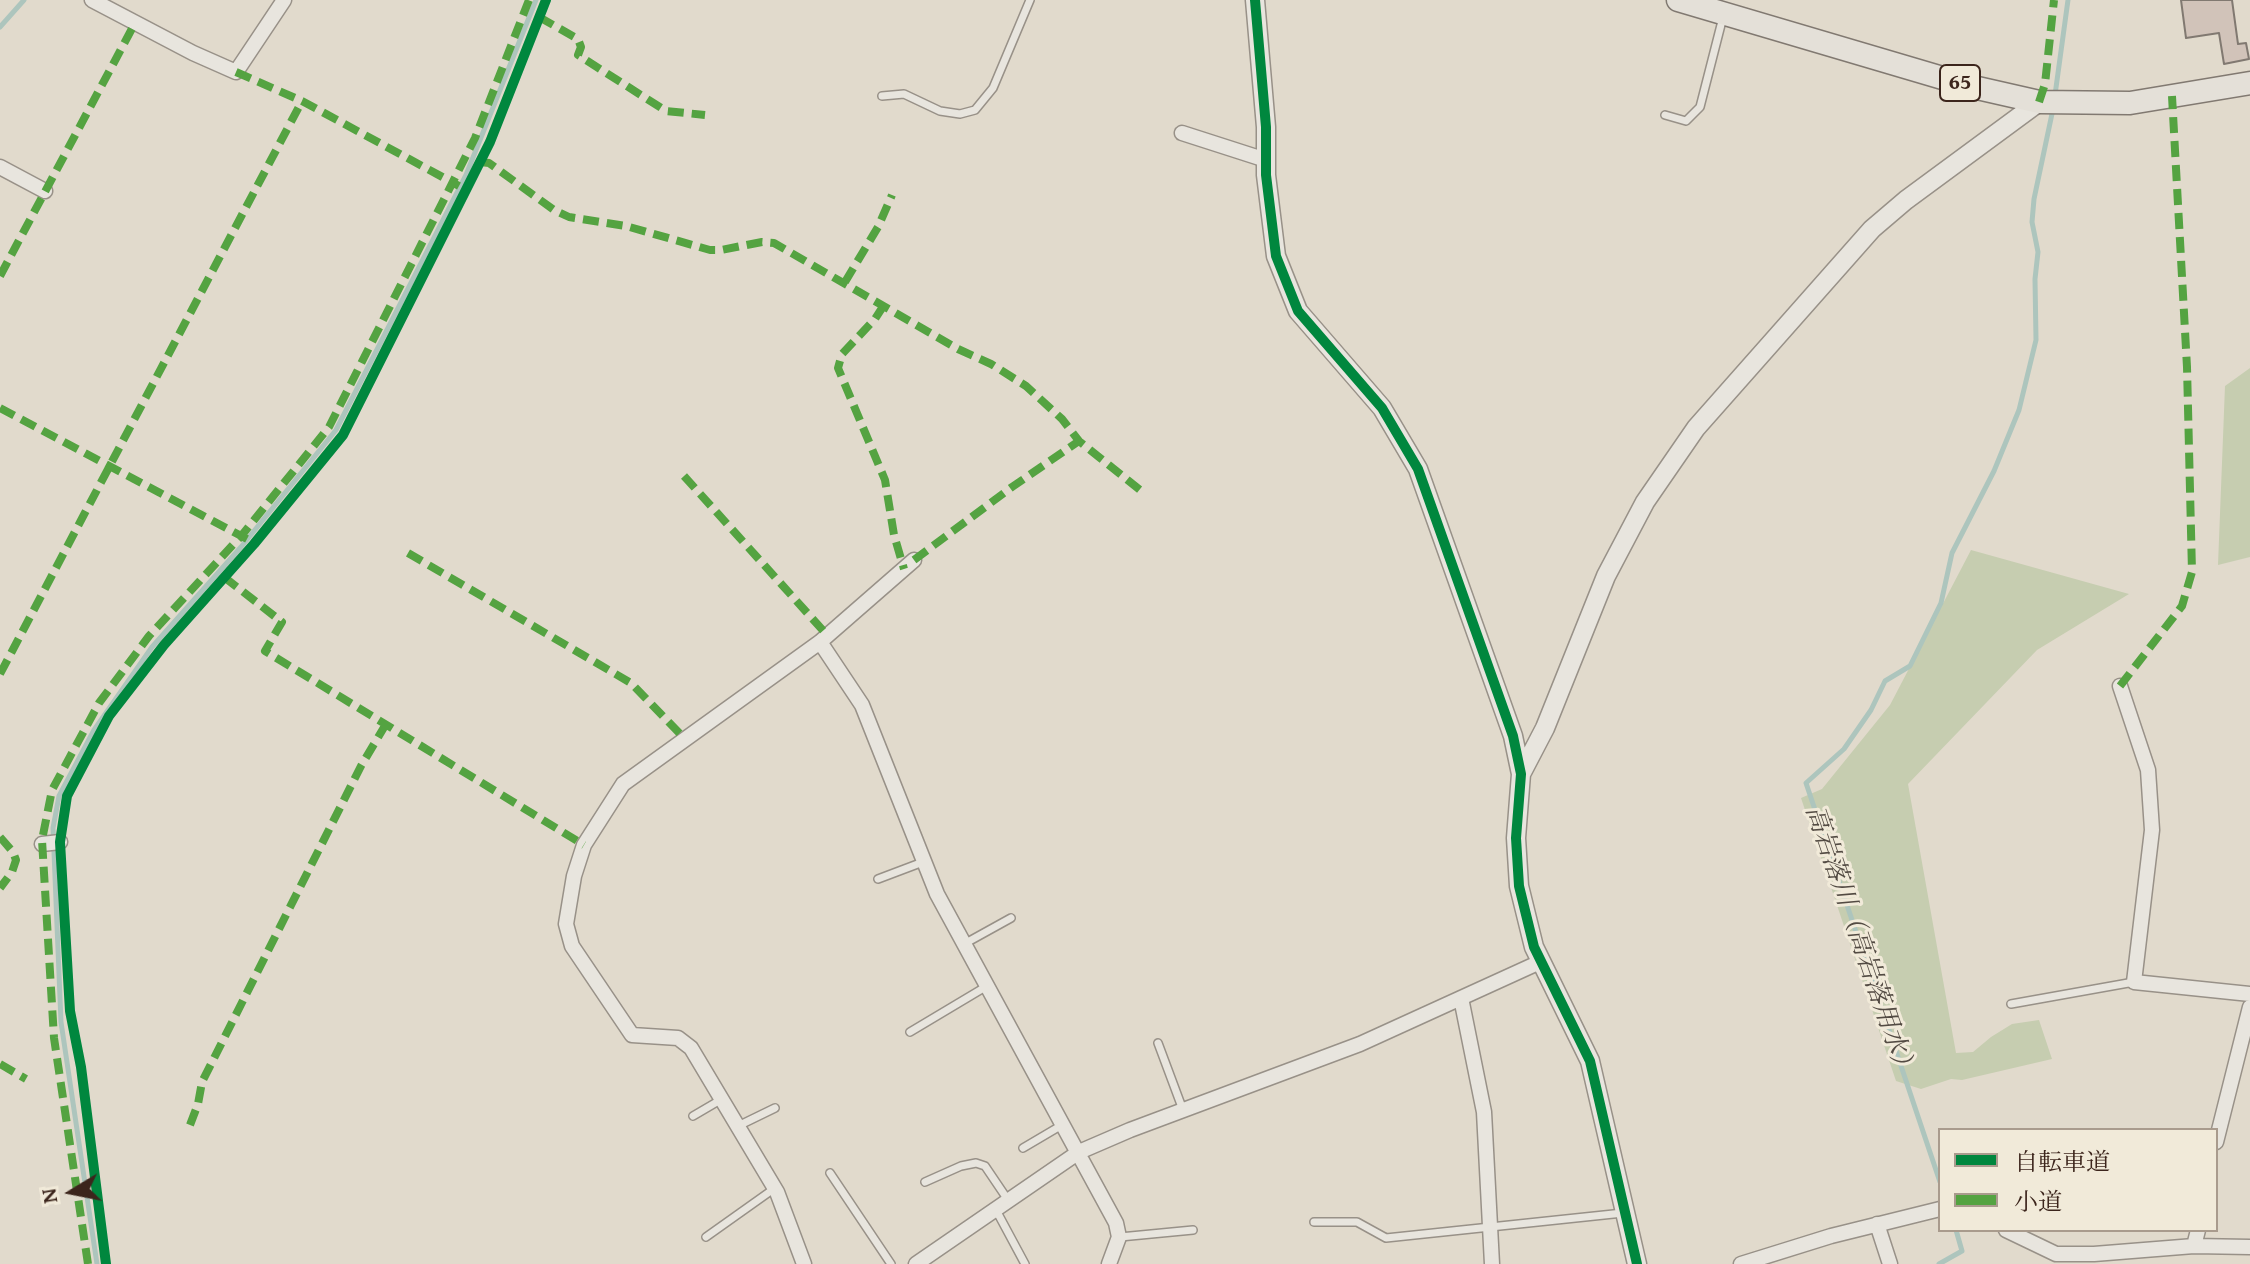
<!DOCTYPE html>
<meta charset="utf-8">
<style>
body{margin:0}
#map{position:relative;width:2250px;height:1264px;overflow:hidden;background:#e1dacc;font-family:"Gentium Book Plus","Noto Serif JP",serif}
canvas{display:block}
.legend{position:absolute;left:1938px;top:1128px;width:280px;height:104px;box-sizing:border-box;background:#f1ead9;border:2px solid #a99b8d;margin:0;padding:10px 14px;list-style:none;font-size:24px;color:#3c251c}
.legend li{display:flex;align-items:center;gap:16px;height:40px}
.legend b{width:40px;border:2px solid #a99b8d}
.north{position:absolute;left:32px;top:1152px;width:80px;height:80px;-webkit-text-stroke:6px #f1ead9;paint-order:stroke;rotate:260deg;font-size:22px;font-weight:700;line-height:32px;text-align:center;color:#3c251c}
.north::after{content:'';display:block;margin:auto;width:28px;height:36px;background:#3c251c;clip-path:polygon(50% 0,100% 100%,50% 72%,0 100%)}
</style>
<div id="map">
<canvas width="2250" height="1264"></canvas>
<ul class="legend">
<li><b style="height:10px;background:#00873e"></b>自転車道</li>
<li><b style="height:10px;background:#54a341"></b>小道</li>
</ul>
<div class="north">N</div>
</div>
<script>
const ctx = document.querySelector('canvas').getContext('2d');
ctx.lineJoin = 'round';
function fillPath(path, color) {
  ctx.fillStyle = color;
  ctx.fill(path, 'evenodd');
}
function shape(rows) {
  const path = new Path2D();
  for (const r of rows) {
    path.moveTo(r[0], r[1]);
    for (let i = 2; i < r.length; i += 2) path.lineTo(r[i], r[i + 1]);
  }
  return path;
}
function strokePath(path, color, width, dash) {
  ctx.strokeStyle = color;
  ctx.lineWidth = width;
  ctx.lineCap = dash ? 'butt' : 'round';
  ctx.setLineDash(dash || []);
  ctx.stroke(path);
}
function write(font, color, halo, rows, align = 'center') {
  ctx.font = font + ' "Gentium Book Plus","Noto Serif JP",serif';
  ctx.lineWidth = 6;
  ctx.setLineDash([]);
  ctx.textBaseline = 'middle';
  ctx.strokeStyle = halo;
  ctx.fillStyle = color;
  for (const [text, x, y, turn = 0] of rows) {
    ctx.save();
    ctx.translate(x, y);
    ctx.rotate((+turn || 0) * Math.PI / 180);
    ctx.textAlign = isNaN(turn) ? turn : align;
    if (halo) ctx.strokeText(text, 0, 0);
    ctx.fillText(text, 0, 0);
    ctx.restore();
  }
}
fillPath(shape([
 [2250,368,2250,557,2218,565,2225,386],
 [1971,550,2129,594,2037,650,1908,784,1956,1053,1973,1052,1991,1037,2012,1024,2039,1020,2052,1059,1962,1080,1951,1079,1921,1089,1896,1081,1801,798,1822,789,1890,705]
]), '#c6cdb0');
strokePath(shape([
 [0,27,24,0],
 [2055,95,2068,0],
 [1940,1182,1806,783,1844,749,1871,710,1885,681,1910,666,1941,603,1952,553,1994,471,2019,410,2036,340,2035,279,2038,252,2032,222,2034,199,2053,109],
 [97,1264,61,1022,53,828,59,796,94,730,152,647,241,547,336,430,466,175,536,0],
 [1939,1264,1962,1251,1956,1230]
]), '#adc5bd', 5);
const building = shape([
 [2181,0,2232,0,2238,44,2246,43,2249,59,2224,64,2219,33,2186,38,2181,0]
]);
fillPath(building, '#d1c3b9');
strokePath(building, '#817971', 2);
const service = shape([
 [882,96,904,94,940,111,960,114,975,110,993,88,1030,0],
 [1665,115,1686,121,1700,107,1723,17],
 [878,879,923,862],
 [964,944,1011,918],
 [2011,1004,2134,982],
 [910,1032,987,986],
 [1158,1043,1183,1110],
 [693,1116,722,1099],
 [738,1126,775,1108],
 [1023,1148,1062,1125],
 [830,1173,891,1264],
 [925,1182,961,1166,976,1163,985,1166,1008,1200],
 [996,1210,1025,1264],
 [1314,1222,1357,1222,1386,1238,1623,1213],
 [706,1237,775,1188],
 [1120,1237,1193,1230]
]);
const minor = shape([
 [92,0,193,53,236,72,284,0],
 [1182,133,1266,160],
 [0,167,45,191],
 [820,642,862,705,937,894,1116,1223,1119,1237,1109,1264],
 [2120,686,2148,770,2152,830,2134,982,2250,994],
 [42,844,60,842],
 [1461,998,1484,1112,1492,1264],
 [2216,1142,2250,1007],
 [1877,1224,1890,1264],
 [2006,1230,2056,1254,2094,1254,2194,1246,2250,1247],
 [2194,1246,2198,1230],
 [804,1264,777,1192,691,1048,678,1038,632,1035,572,946,566,924,574,876,584,845,623,784,820,642,914,560],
 [916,1264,1079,1152,1130,1130,1360,1044,1540,962],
 [1741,1264,1831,1236,1940,1209]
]);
const tertiary = shape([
 [1255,0,1266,127,1266,175,1276,256,1298,311,1382,408,1418,469,1513,736,1521,774,1516,838,1519,886,1534,947,1590,1061,1637,1264],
 [1521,774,1545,728,1606,576,1645,502,1696,428,1872,229,1906,200,2039,102]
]);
const primary = shape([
 [1678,0,1973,87,2039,102,2130,103,2250,83]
]);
strokePath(service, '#989188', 10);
strokePath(minor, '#989188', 17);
strokePath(tertiary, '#989188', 21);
strokePath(primary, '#817971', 25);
strokePath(service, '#e8e5de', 7);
strokePath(minor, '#e8e5de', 14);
strokePath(tertiary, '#e8e5de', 18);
strokePath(primary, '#e4e0d8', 22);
strokePath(shape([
 [539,17,578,39,581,47,578,55,666,111,705,115],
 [236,72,302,101,459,186],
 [2039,102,2045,84,2054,0],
 [480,162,489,163,554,210,569,217,626,226,710,250,721,250,762,242,774,243,958,349,991,364,1026,386,1062,419,1079,441,1145,494],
 [0,276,135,23],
 [845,282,878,227,892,195],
 [884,305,875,319,842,354,838,368,885,480,894,535,904,569],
 [0,408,247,539],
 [684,476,828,636],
 [408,553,631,683,684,738],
 [914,560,1012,487,1079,441],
 [224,577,282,622,265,651,584,845],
 [0,674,302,101],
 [2120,686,2182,606,2192,572,2187,367,2172,96],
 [0,837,13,852,16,860,12,872,0,888],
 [0,1064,26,1079],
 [190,1125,198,1104,202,1082,361,766,386,724],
 [88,1264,54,1038,42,840,52,790,99,703,149,636,242,535,329,427,475,138,529,0]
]), '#54a341', 8, [16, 8]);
strokePath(shape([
 [1255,0,1266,127,1266,175,1276,256,1298,311,1382,408,1418,469,1513,736,1521,774,1516,838,1519,886,1534,947,1590,1061,1637,1264],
 [106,1264,81,1067,70,1011,60,842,67,796,109,716,164,645,254,544,343,435,490,142,546,0]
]), '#00873e', 10);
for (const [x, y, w] of [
 [1960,83,40]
]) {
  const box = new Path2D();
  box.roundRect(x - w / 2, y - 18, w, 36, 6);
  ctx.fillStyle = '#f1ead9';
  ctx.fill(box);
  strokePath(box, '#3c251c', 2);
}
write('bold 22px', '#3c251c', null, [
 ["65",1960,83]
]);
write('italic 26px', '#534b43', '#f1ead9', [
 ["高岩落川（高岩落用水）",1859,942,71]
]);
</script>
